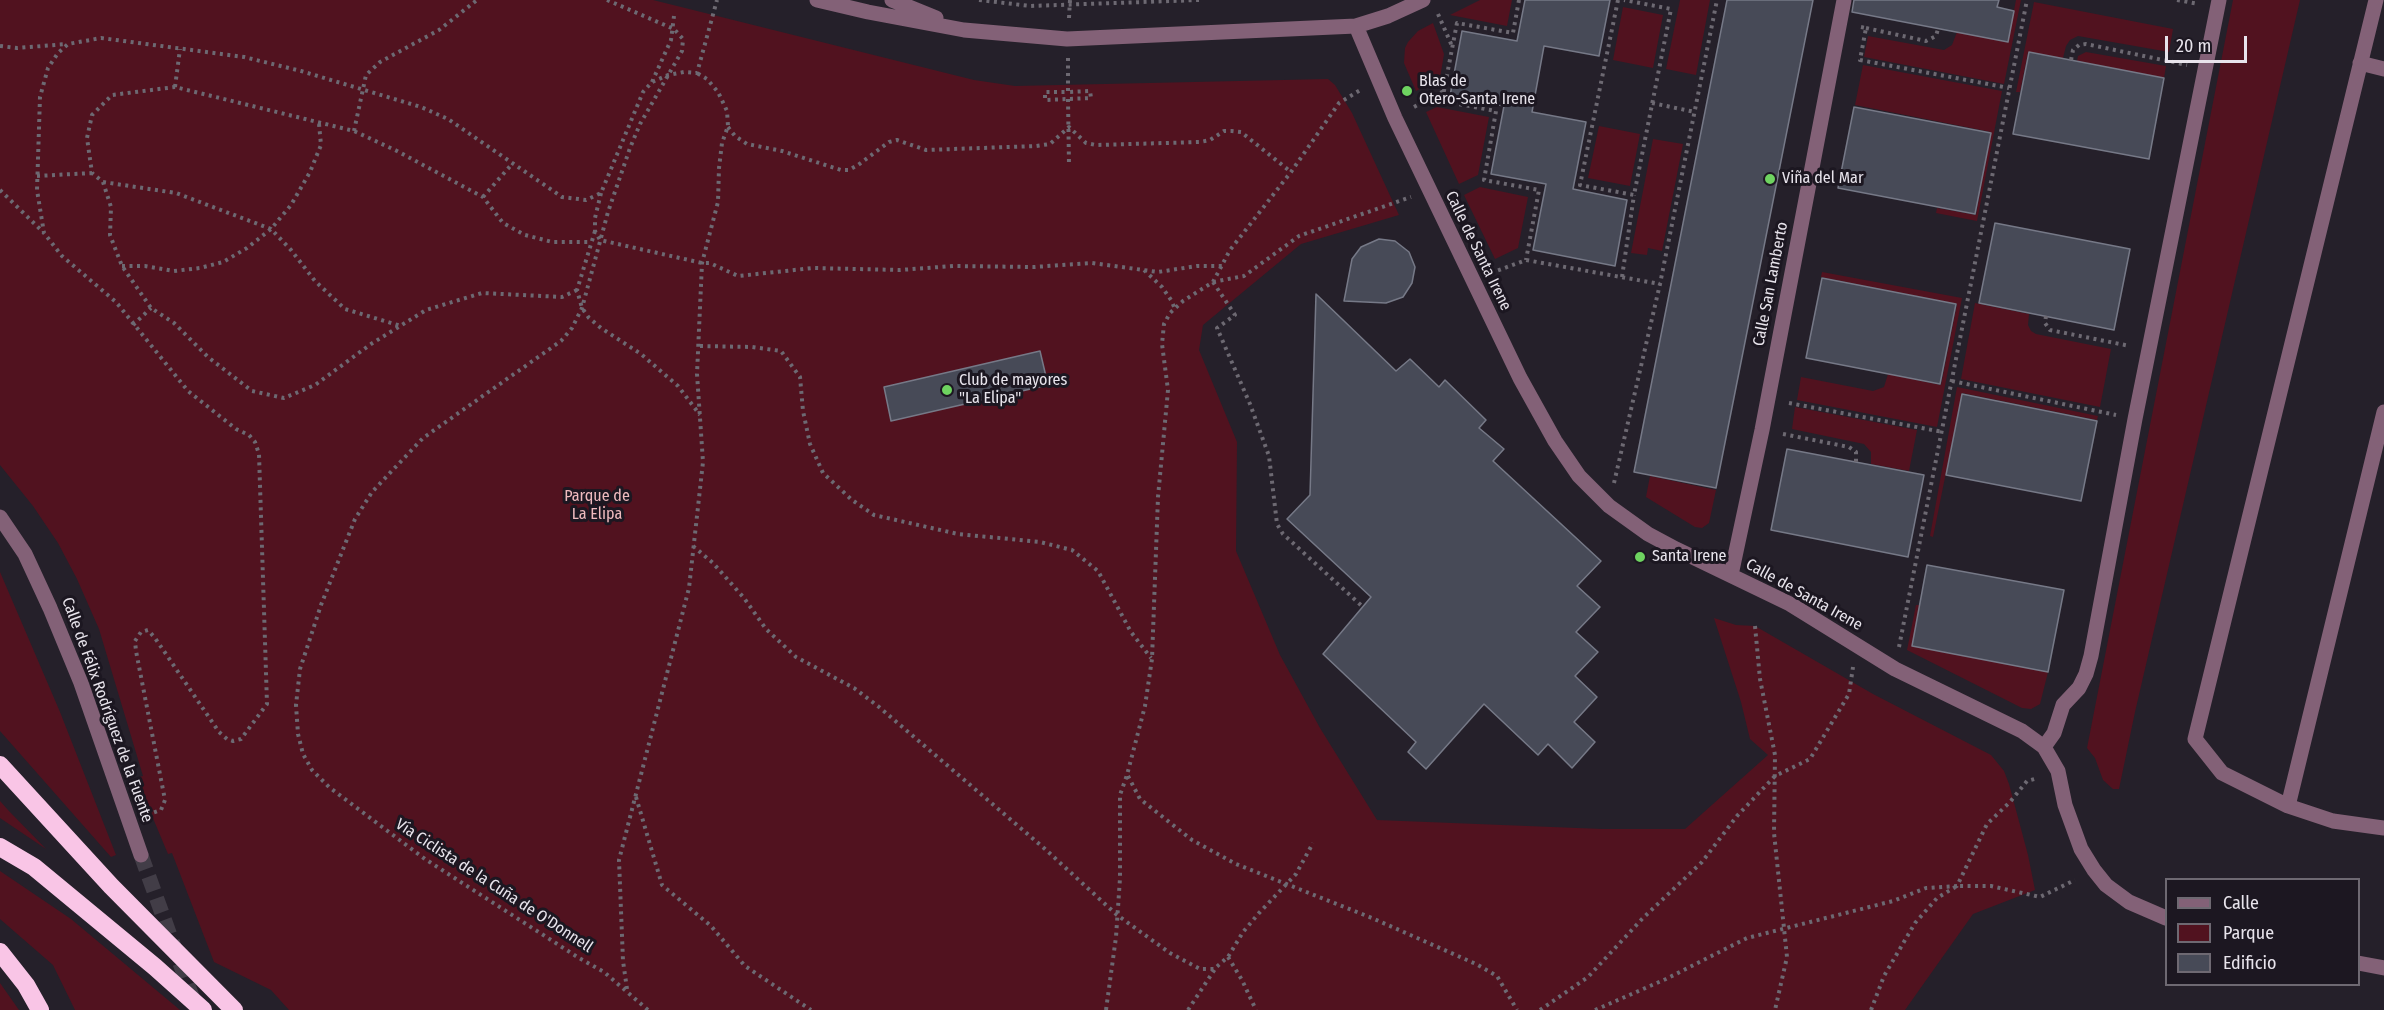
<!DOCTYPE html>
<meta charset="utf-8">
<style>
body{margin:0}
#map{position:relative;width:2384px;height:1010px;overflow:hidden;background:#25202a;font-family:"Fira Sans Condensed",sans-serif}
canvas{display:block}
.legend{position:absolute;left:2165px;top:878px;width:195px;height:108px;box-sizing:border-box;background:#1c1721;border:2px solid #6e6972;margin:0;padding:8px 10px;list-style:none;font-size:18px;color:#e8e4ec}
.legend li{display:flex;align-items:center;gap:12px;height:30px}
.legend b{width:30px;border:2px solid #6e6972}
.scale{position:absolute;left:2165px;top:36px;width:82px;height:27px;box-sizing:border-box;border:3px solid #e8e4ec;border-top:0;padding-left:8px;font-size:18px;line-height:21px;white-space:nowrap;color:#e8e4ec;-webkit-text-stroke:4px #1c1721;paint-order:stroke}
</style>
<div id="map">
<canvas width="2384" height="1010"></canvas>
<ul class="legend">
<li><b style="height:8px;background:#836177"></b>Calle</li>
<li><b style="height:16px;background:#51121f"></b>Parque</li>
<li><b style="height:16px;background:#474a57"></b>Edificio</li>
</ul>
<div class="scale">20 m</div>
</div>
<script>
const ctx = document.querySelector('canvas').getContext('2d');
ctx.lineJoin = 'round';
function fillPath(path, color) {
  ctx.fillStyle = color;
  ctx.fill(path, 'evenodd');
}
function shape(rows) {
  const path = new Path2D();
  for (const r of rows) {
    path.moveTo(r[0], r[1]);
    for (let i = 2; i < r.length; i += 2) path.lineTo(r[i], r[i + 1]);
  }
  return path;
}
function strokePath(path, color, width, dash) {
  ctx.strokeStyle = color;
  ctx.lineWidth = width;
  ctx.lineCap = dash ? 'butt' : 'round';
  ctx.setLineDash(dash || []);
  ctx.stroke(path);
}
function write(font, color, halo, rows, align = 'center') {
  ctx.font = font + ' "Fira Sans Condensed",sans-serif';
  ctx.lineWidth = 6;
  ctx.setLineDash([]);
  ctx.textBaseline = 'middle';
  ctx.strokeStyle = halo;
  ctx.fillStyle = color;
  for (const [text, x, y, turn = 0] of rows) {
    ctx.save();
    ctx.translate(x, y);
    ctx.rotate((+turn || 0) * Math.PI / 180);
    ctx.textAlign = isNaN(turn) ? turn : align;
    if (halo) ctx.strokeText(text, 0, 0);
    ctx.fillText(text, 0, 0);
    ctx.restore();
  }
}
fillPath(shape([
 [0,0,653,0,974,80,1015,86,1328,79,1335,85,1352,113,1399,215,1301,244,1203,325,1199,350,1237,442,1236,551,1280,655,1320,728,1377,820,1602,829,1685,829,1768,755,1750,739,1741,702,1714,618,1736,625,1755,626,1873,694,1991,755,2004,771,2009,784,2028,855,2035,890,1973,914,1905,1010,289,1010,271,990,214,962,172,853,168,854,147,804,139,777,143,776,99,629,77,579,58,543,33,506,0,465],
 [1480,0,1512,0,1507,26,1450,15],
 [1680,0,1710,0,1696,75,1666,69],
 [2016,0,2021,0,2004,84,1864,57,1868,36,1944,50,1952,45,1957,32,2008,42],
 [2233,0,2300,0,2135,712,2119,789,2113,789,2103,780,2095,758,2087,748],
 [2034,2,2173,29,2169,52,2078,36,2070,40,2066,46,2063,58,2028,52,2020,92,2016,92],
 [1623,7,1663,15,1653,68,1613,60],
 [1433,23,1444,54,1440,78,1416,91,1404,63,1405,48,1408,42,1418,31],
 [2086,52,2166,66,2164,78,2077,61,2078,56],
 [1863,65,2002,91,1977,221,1936,213,1937,208,1976,215,1991,132,1855,105],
 [1437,107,1489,117,1478,175,1459,184,1426,112],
 [1599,126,1640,134,1630,186,1588,178],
 [1653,139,1683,144,1662,251,1648,248,1647,255,1631,253],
 [1480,187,1528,197,1518,248,1495,259,1464,195],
 [1822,272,1962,298,1937,427,1797,400,1801,377,1873,391,1884,387,1888,374,1941,385,1957,304,1821,277],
 [1975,303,2029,314,2028,325,2031,331,2036,334,2111,349,2100,407,1961,379],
 [1957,387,2098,416,2097,420,1962,393,1933,537,1930,536],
 [1795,407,1917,430,1909,471,1871,464,1871,452,1864,444,1792,429],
 [1650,476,1716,490,1709,523,1702,528,1695,527,1646,497],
 [0,572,60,712,116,855,111,857,0,731],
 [1916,605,1920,605,1912,646,2048,672,2040,704,2031,709,2022,708,1907,650],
 [0,801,8,810,46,849,0,818],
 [0,871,71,919,180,1010,75,1010,53,965,0,919],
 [0,983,19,1010,0,1010]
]), '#51121f');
const building = shape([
 [1525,0,1610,0,1599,56,1544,46,1532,112,1586,122,1573,189,1627,200,1615,266,1533,250,1546,184,1491,174,1504,106,1450,96,1462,31,1517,41,1525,0],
 [1727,0,1813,0,1716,488,1634,472,1727,0],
 [1854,0,1999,0,1997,7,2014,11,2008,42,1852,12,1854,0],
 [2029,52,2164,78,2149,159,2013,134,2029,52],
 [1854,107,1991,133,1975,214,1838,188,1854,107],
 [1995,223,2130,249,2114,330,1979,303,1995,223],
 [1379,239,1395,241,1409,252,1415,267,1412,283,1403,297,1386,303,1344,301,1352,259,1361,247,1379,239],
 [1822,278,1956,304,1940,384,1806,358,1822,278],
 [1316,294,1396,371,1410,359,1439,387,1445,380,1486,420,1479,428,1504,449,1493,461,1601,561,1577,586,1600,607,1576,632,1598,652,1575,676,1597,697,1574,722,1595,742,1572,768,1548,744,1538,755,1484,704,1426,769,1408,752,1416,742,1323,654,1371,597,1287,519,1310,495,1316,294],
 [1040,351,1048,385,891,421,884,387,1040,351],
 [1962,394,2097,421,2081,501,1946,475,1962,394],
 [1787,449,1924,475,1908,557,1771,530,1787,449],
 [1927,565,2064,590,2048,672,1912,646,1927,565]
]);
fillPath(building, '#474a57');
strokePath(building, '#767987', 1.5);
strokePath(shape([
 [141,855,194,1002]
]), '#423d47', 15, [15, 8]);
strokePath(shape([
 [607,0,674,29,683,39,682,51,640,124,630,148,608,212,582,308,572,328,561,341,423,438,372,492,355,519,321,605,300,669,296,705,298,734,303,754,312,770,329,787,425,859,579,958,604,972,648,1010],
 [979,0,1030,6,1199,0],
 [1519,0,1513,33,1457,23,1442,101,1496,111,1484,180,1539,190,1526,260],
 [1618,0,1580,185,1634,195,1671,9,1624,0],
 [2177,0,2199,4],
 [1438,14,1452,46],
 [1069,18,1070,0],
 [1861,27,1866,28,1860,60,2009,88],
 [1866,28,1926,41,1936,36,1938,29],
 [0,46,17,48,67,44],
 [1068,58,1068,92,1045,92,1045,100,1091,98,1090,91,1068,92],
 [2071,60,2073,50,2079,45,2086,44,2187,65],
 [652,82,671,40,674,16],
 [175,87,180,49],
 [1068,99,1069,165],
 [1652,103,1695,112],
 [1414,107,1444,91],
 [728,127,735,136,747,144,782,151,841,170,849,170,858,165,889,142,897,140,926,150,1036,146,1050,144,1069,127,1086,143,1096,145,1200,142,1210,140,1224,131,1232,131,1241,132,1291,172],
 [354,131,366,75,380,62,439,30,477,0],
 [37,176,92,173],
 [103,182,176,193,271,229,291,250,315,281,345,309,401,326],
 [0,190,44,233],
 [601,193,595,218,595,231,600,240,702,263,710,263,738,276,813,268,900,270,953,266,1034,267,1092,263,1158,272,1197,266,1223,266],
 [483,197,512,164],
 [595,231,577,290,582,308,589,318,601,328,641,354,678,386,700,415],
 [122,266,145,266,174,271,200,268,223,262,247,248,271,229,291,205,310,172,321,145,319,124],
 [1144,270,1162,287,1171,300,1175,309],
 [1491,273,1526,260,1660,284],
 [1622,277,1634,195],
 [1213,282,1235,315,1217,328,1250,404,1269,456,1277,524,1283,534,1363,607],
 [1213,282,1244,276,1299,236,1411,197],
 [577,290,562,297,482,293,426,310,371,344,315,385,284,398,252,391,208,357,174,323,151,308,122,266,110,235,111,207,103,182,92,173,87,138,92,115,112,95,175,87,354,131,397,151,483,197,503,223,525,235,552,242,591,242],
 [2046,316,2045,323,2050,330,2130,346],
 [133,325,151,308],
 [700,346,752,347,781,351,800,377,803,411,810,444,823,473,852,500,874,515,958,534,1040,542,1072,550,1098,571,1131,632,1151,658],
 [1952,381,2116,415],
 [1789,403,1943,432],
 [1783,434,1849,447,1856,452,1856,462],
 [1614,483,1660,284,1717,0],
 [693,546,713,563,744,598,766,629,796,657,854,688,879,707,1045,849,1117,915,1170,953,1200,969,1214,969,1228,957,1243,932,1259,913,1296,874,1313,843],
 [1755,626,1760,679,1775,755,1774,833,1787,957,1775,1010],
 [1899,647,2027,0],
 [1128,776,1140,799,1192,840,1236,864,1372,918,1476,964,1497,976,1517,1010],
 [636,797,662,885,711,926,745,966,811,1010],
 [147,815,161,810,165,800,136,651,135,641,141,632,148,630,155,638,219,732,227,739,233,741,241,739,267,704,259,454,255,442,249,435,236,429,188,391,116,302,62,256,44,233,37,190,40,97,48,68,58,53,68,44,101,38,244,57,301,71,421,107,448,119,562,197,586,200,601,193,643,92,652,82,668,75,684,72,697,73,717,0],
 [1228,957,1242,980,1256,1010],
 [627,989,623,961,619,860,689,588,703,462,697,374,702,263,718,202,719,168,722,143,728,126,727,111,718,92,707,79,697,73],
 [1106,1010,1116,937,1120,878,1120,795,1127,775,1145,706,1152,659,1158,497,1168,390,1162,344,1164,324,1170,313,1183,301,1213,282,1230,250,1291,172,1339,103,1362,89],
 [1188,1010,1215,969],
 [1540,1010,1588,977,1642,919,1702,862,1737,816,1775,776,1810,759,1849,694,1853,667],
 [1595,1010,1666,979,1747,938,1893,901,1926,888,1957,886,1987,824,2010,802,2027,781,2038,778],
 [1871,1010,1884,976,1915,923,1937,898,1957,886,1991,886,2040,897,2075,880]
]), '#6d6972', 4, [3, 4.5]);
strokePath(shape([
 [817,0,868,12,964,30,1067,39,1356,26,1388,16,1423,0],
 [892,0,936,18],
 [2376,0,2195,739,2222,773,2288,806,2333,821,2384,828],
 [1356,26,1395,118,1520,378,1555,441,1579,476,1609,506,1648,534,1676,549,1790,604,1895,669,2022,731,2044,747,2058,771,2065,805,2081,849,2094,870,2106,885,2129,902,2166,918],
 [2360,63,2384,69],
 [0,517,25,554,50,608,81,683,141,855],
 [1731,575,1762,430,1844,0],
 [2044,747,2054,733,2063,705,2079,688,2086,674,2091,656,2135,419,2219,0],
 [2288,806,2384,412],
 [2358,963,2384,968]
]), '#836177', 15);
strokePath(shape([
 [0,765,111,886,234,1010],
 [0,847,34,867,155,967,203,1010],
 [0,952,26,985,40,1010]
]), '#f9c5e6', 18);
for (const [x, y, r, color] of [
 [1407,91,6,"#6ed360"],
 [1770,179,6,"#6ed360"],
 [947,390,6,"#6ed360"],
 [1640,557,6,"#6ed360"]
]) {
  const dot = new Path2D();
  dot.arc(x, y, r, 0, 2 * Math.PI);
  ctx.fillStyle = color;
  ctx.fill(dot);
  strokePath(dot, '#1c1721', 2);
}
write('16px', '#e8e4ec', '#1c1721', [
 ["Blas de",1419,82],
 ["Otero-Santa Irene",1419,100],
 ["Viña del Mar",1782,179],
 ["Club de mayores",959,381],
 ["\"La Elipa\"",959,399],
 ["Santa Irene",1652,557]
], 'left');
write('16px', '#e8e4ec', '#1c1721', [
 ["Calle de Santa Irene",1478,251,64],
 ["Calle San Lamberto",1771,284,-79],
 ["Calle de Santa Irene",1804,595,29],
 ["Calle de Félix Rodríguez de la Fuente",107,710,70],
 ["Vía Ciclista de la Cuña de O'Donnell",494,886,33]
]);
write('16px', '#efbabe', '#1c1721', [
 ["Parque de",597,497],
 ["La Elipa",597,515]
]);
</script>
